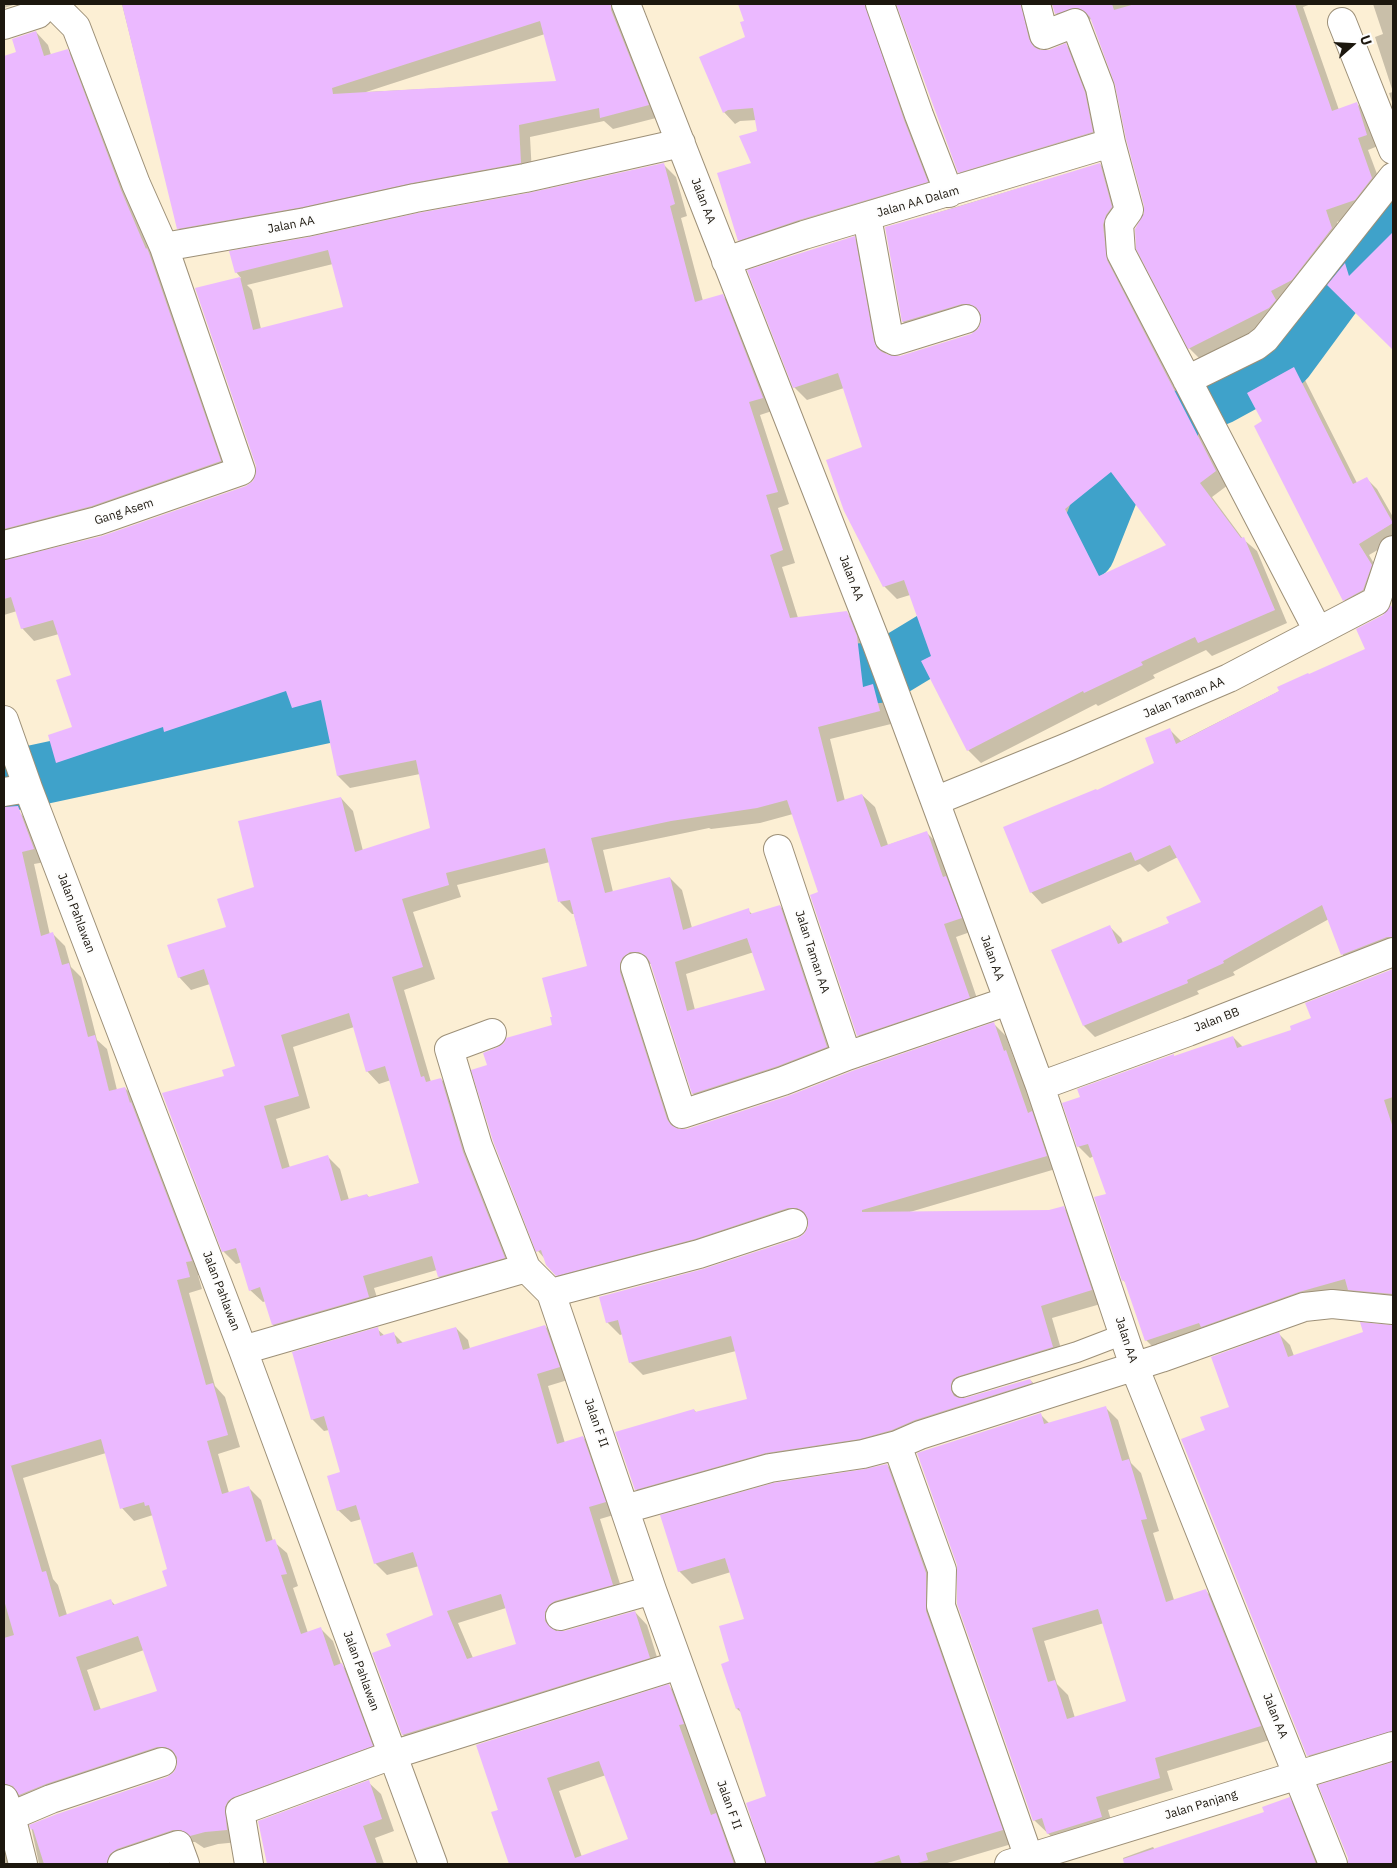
<!DOCTYPE html>
<style>
body{margin:0}
#map{position:relative;width:1397px;height:1868px;overflow:hidden;background:#fcefd4;font-family:"IBM Plex Sans",sans-serif}
canvas{display:block}
.frame{position:absolute;inset:0;border:5px solid #1c170e;pointer-events:none}
.north{position:absolute;left:1327px;top:20px;width:50px;height:50px;-webkit-text-stroke:4px #fdfdfd;paint-order:stroke;rotate:71deg;font-size:14px;font-weight:700;line-height:20px;text-align:center;color:#1c170e}
.north::after{content:'';display:block;margin:auto;width:18px;height:22px;background:#1c170e;clip-path:polygon(50% 0,100% 100%,50% 72%,0 100%)}
</style>
<div id="map">
<canvas width="1397" height="1868"></canvas>
<div class="frame"></div>
<div class="north">U</div>
</div>
<script>
const ctx = document.querySelector('canvas').getContext('2d');
ctx.lineJoin = 'round';
function fillPath(path, color) {
  ctx.fillStyle = color;
  ctx.fill(path, 'evenodd');
}
function shape(rows) {
  const path = new Path2D();
  for (const r of rows) {
    path.moveTo(r[0], r[1]);
    for (let i = 2; i < r.length; i += 2) path.lineTo(r[i], r[i + 1]);
  }
  return path;
}
function strokePath(path, color, width, dash) {
  ctx.strokeStyle = color;
  ctx.lineWidth = width;
  ctx.lineCap = dash ? 'butt' : 'round';
  ctx.setLineDash(dash || []);
  ctx.stroke(path);
}
function write(font, color, halo, rows, align = 'center') {
  ctx.font = font + ' "IBM Plex Sans",sans-serif';
  ctx.lineWidth = 4;
  ctx.setLineDash([]);
  ctx.textBaseline = 'middle';
  ctx.strokeStyle = halo;
  ctx.fillStyle = color;
  for (const [text, x, y, turn = 0] of rows) {
    ctx.save();
    ctx.translate(x, y);
    ctx.rotate((+turn || 0) * Math.PI / 180);
    ctx.textAlign = isNaN(turn) ? turn : align;
    if (halo) ctx.strokeText(text, 0, 0);
    ctx.fillText(text, 0, 0);
    ctx.restore();
  }
}
fillPath(shape([
 [4,4,16,4,4,8],
 [122,4,618,4,660,117,613,129,604,121,530,137,532,174,190,240,178,228],
 [545,34,558,82,366,92],
 [740,4,882,4,939,193,750,252,739,240,759,132,757,120,740,121,735,124,724,112,747,38,745,22],
 [898,4,1037,4,1032,20,1040,51,1050,51,1066,45,1077,56,1104,144,971,184,959,172],
 [1052,4,1311,4,1303,7,1339,110,1357,104,1369,115,1378,146,1368,150,1383,190,1366,212,1337,222,1344,241,1281,320,1201,360,1189,348,1146,214,1145,206,1116,84,1092,19,1068,25,1056,13],
 [1373,4,1393,4,1393,105,1389,93,1393,92,1375,37,1383,34],
 [36,32,48,45,51,55,67,50,80,63,233,474,4,549,4,57,17,53],
 [663,164,676,177,687,216,681,218,703,301,723,296,735,308,775,410,760,415,789,504,778,508,795,563,782,567,798,618,847,613,859,625,869,650,873,687,885,698,891,724,830,739,845,801,862,795,875,807,888,845,926,832,939,845,973,931,956,937,981,1010,870,1048,858,1035,819,893,793,814,760,823,711,829,709,828,603,850,613,892,670,878,682,890,692,928,748,910,753,915,780,906,792,918,839,1059,706,1106,693,1094,652,964,643,964,632,985,679,1130,687,1130,788,1097,994,1024,1006,1036,1014,1059,1018,1064,1059,1168,910,1212,1049,1211,1063,1207,1076,1220,1104,1303,1052,1318,1064,1359,965,1392,963,1400,1030,1380,1043,1392,648,1502,636,1489,694,1410,697,1413,749,1400,736,1351,643,1375,630,1362,623,1334,620,1335,607,1322,703,1270,798,1239,806,1234,810,1226,809,1220,802,1220,569,1287,547,1265,545,1259,538,1251,489,1066,553,1026,588,967,574,914,572,914,560,902,550,862,457,885,461,897,413,912,435,979,404,990,431,1082,441,1079,454,1092,517,1270,452,1289,439,1277,437,1270,374,1288,381,1310,286,1337,273,1325,266,1301,263,1302,250,1290,242,1262,236,1264,223,1251,225,1076,236,1067,210,984,191,990,179,977,228,928,256,888,341,798,353,811,363,851,431,829,420,774,350,788,338,776,325,714,305,720,292,705,178,744,174,740,70,775,58,762,73,728,73,675,59,634,34,641,22,628,17,611,4,615,4,561,102,537,247,487,254,482,258,474,257,466,196,289,241,278,236,272,529,194],
 [333,264,344,308,261,329,252,290,247,285],
 [754,952,767,991,695,1010,686,974],
 [354,1027,367,1071,379,1084,391,1080,420,1183,370,1198,367,1195,349,1200,340,1169,328,1157,290,1168,276,1119,310,1108,293,1047],
 [1100,164,1113,177,1119,228,1228,485,1212,497,1243,539,1257,551,1287,623,1212,656,1206,650,1153,675,1155,678,1098,706,1096,704,981,763,968,750,910,595,897,599,884,586,863,448,844,388,807,400,794,387,854,238,867,250,886,355,900,357,972,335,979,330,983,322,982,316,975,316,916,335,903,322,886,228],
 [1123,486,1168,545,1104,575,1077,522],
 [1392,235,1393,237,1393,349,1329,285,1345,265,1354,274],
 [1294,369,1305,380,1357,483,1366,478,1377,489,1393,517,1393,541,1369,555,1382,577,1355,611,1344,600,1264,422],
 [1391,607,1393,609,1393,951,1354,966,1343,955,1329,919,1233,972,1235,975,1197,991,1199,994,1095,1037,1084,1026,1110,927,1121,938,1123,943,1170,923,1203,902,1178,857,1148,872,1140,864,1042,904,1031,892,1097,791,1156,764,1170,730,1181,741,1309,676,1366,650,1384,616],
 [20,813,32,825,45,862,34,864,50,935,53,934,65,946,71,967,81,977,97,1040,107,1049,117,1090,125,1088,138,1101,204,1273,198,1275,202,1289,189,1293,215,1386,225,1397,240,1447,218,1454,229,1493,249,1488,261,1500,273,1541,287,1553,298,1586,293,1588,308,1633,321,1629,333,1641,341,1664,354,1677,384,1758,247,1809,239,1842,218,1844,204,1848,195,1842,186,1842,125,1864,39,1864,31,1826,168,1778,175,1773,178,1766,178,1759,170,1759,22,1797,11,1796,4,1803,4,816],
 [106,1453,122,1508,134,1521,153,1515,169,1570,168,1587,115,1605,111,1601,67,1615,58,1585,53,1579,23,1478],
 [144,1650,158,1692,101,1710,87,1670],
 [1393,970,1393,1304,1361,1301,1352,1292,1157,1351,1146,1340,1127,1284,1123,1280,1108,1195,1094,1156,1090,1158,1078,1146,1081,1098,1175,1057,1233,1037,1243,1047,1293,1030,1313,1019,1307,1004],
 [545,1326,557,1338,571,1379,548,1386,565,1443,583,1437,595,1450,617,1514,600,1519,624,1597,557,1624,557,1632,564,1632,635,1612,647,1625,661,1670,415,1747,403,1735,373,1654,392,1647,434,1616,419,1566,387,1575,375,1563,362,1519,351,1522,338,1510,342,1473,329,1430,324,1431,312,1419,377,1329,385,1336,393,1333,403,1343,456,1328,468,1340,470,1349],
 [506,1608,518,1644,473,1658,458,1623],
 [1392,1327,1393,1327,1393,1744,1319,1767,1308,1755,1206,1431,1231,1408,1279,1334,1290,1345,1294,1356],
 [1105,1407,1118,1420,1131,1463,1141,1473,1159,1531,1153,1533,1174,1600,1206,1591,1219,1604,1273,1739,1167,1771,1173,1790,1108,1810,1114,1830,1061,1846,1034,1820,958,1603,1040,1414,1050,1424],
 [1104,1623,1128,1702,1075,1718,1068,1695,1057,1684,1044,1641],
 [887,1465,900,1478,1015,1843,944,1864,767,1864,768,1797,743,1714,737,1709,731,1662,745,1619,731,1572,692,1584,679,1571,866,1471],
 [669,1686,682,1699,696,1736,691,1738,720,1819,728,1827,742,1864,510,1864,492,1813,499,1810],
 [606,1775,630,1840,582,1857,559,1791],
 [1393,1764,1393,1864,1349,1864,1349,1858,1320,1786],
 [368,1782,381,1794,394,1831,375,1838,384,1864,269,1864,259,1822],
 [1289,1799,1301,1810,1322,1864,1125,1864,1123,1858,1153,1847,1155,1850,1265,1813],
 [4,1824,16,1864,4,1864]
]), '#0003');
strokePath(shape([
 [1218,395,1284,359,1389,216],
 [777,681,883,672,1085,550,1127,444,1171,421],
 [4,782,348,708,406,698]
]), '#3fa2ca', 61);
fillPath(shape([
 [122,4,611,4,611,10,649,105,600,118,599,108,519,125,521,163,412,183,303,207,177,229],
 [540,21,556,81,333,94,332,88],
 [738,4,865,4,904,120,928,182,799,220,738,241,717,173,751,163,739,136,757,131,753,108,728,110,723,113,699,57,745,37,740,22,744,21],
 [896,4,1021,4,1029,39,1034,47,1040,50,1049,50,1066,43,1085,92,1093,132,958,173],
 [1052,4,1112,4,1114,10,1135,4,1295,4,1332,111,1357,102,1367,135,1358,138,1372,178,1355,200,1326,210,1332,228,1292,280,1271,291,1276,300,1269,308,1188,349,1136,249,1135,229,1144,213,1144,206,1126,139,1115,85,1090,17,1084,11,1077,8,1055,14],
 [36,31,44,56,68,49,121,190,146,249,147,248,149,253,221,461,92,506,4,529,4,56,16,52,12,39],
 [664,163,675,204,670,206,695,302,723,294,763,398,749,402,778,492,766,495,783,550,770,555,790,618,847,611,857,636,863,687,873,684,880,711,818,727,837,802,862,794,881,847,927,831,943,877,946,876,962,918,944,924,970,998,857,1036,810,895,818,892,787,800,757,808,671,821,591,838,605,893,670,877,683,930,749,908,750,914,780,905,827,1047,778,1066,692,1094,650,962,646,956,639,952,630,952,623,957,620,963,620,972,667,1119,671,1125,678,1129,687,1129,788,1096,852,1071,994,1022,1004,1051,1006,1050,1028,1113,1032,1111,1047,1156,862,1210,862,1212,1049,1210,1064,1206,1092,1290,1041,1306,1053,1347,959,1376,953,1379,951,1384,951,1390,954,1396,959,1398,965,1398,1030,1379,1032,1383,915,1420,892,1430,860,1439,766,1453,635,1490,615,1432,694,1409,695,1412,747,1399,731,1336,629,1363,618,1320,606,1323,599,1297,703,1269,798,1238,804,1234,808,1227,808,1219,804,1212,797,1208,788,1208,695,1239,556,1276,546,1265,541,1250,536,1252,493,1141,471,1070,487,1065,483,1053,498,1047,504,1043,506,1038,552,1025,550,1017,552,1017,542,978,587,966,570,900,558,902,545,848,446,873,449,885,402,899,423,967,392,977,421,1077,424,1076,426,1082,441,1078,463,1152,505,1258,438,1277,432,1256,363,1276,369,1297,272,1325,260,1287,249,1291,236,1248,222,1252,162,1093,224,1076,222,1070,235,1066,204,969,178,978,167,945,226,927,217,899,254,887,238,821,341,797,355,852,430,828,416,760,337,776,321,700,292,708,286,691,164,732,163,727,56,763,48,735,72,727,56,680,71,675,53,620,21,629,11,597,4,599,4,560,102,536,246,486,253,481,256,473,256,466,195,288,240,277,253,330,343,307,328,250,235,273,229,251,309,237,418,213,528,193],
 [747,938,765,990,687,1011,675,962],
 [349,1013,366,1072,385,1066,419,1183,368,1197,367,1194,341,1201,328,1155,282,1169,264,1106,299,1096,281,1035],
 [1100,163,1112,207,1106,215,1103,225,1107,260,1216,471,1200,483,1241,538,1244,537,1275,610,1198,643,1195,637,1141,662,1143,665,1084,693,1083,691,967,751,921,661,931,656,904,580,883,587,844,511,826,460,862,447,838,373,793,388,747,270,855,236,874,341,877,348,882,352,889,355,900,356,971,334,978,329,981,322,981,315,976,307,969,304,962,304,902,322,885,227,954,208],
 [1111,472,1166,545,1099,576,1065,509],
 [1393,232,1393,350,1327,285,1345,263,1349,276],
 [1294,367,1353,484,1367,477,1393,523,1359,544,1372,565,1363,590,1343,601,1254,426,1262,421,1247,393],
 [1391,605,1393,610,1393,937,1387,937,1341,955,1322,905,1223,961,1224,963,1187,980,1188,983,1083,1026,1051,950,1110,925,1118,944,1169,923,1166,917,1201,902,1170,845,1135,861,1131,852,1030,893,1003,827,1096,789,1097,790,1154,763,1145,738,1170,728,1176,744,1279,691,1277,687,1308,673,1309,674,1365,649,1356,629,1383,615],
 [18,806,34,849,22,852,41,936,53,932,62,965,69,963,88,1037,95,1035,109,1091,125,1087,130,1103,131,1102,192,1261,186,1262,190,1277,177,1280,206,1385,213,1383,228,1435,207,1441,222,1494,249,1486,266,1542,275,1539,287,1574,281,1575,301,1634,321,1627,334,1666,342,1663,373,1746,234,1797,228,1801,225,1807,227,1830,205,1832,190,1836,181,1830,173,1830,117,1849,110,1854,107,1864,44,1864,33,1829,31,1830,29,1825,57,1814,167,1777,174,1772,177,1765,177,1757,172,1750,165,1747,157,1747,46,1784,19,1795,13,1786,4,1784,4,1638,14,1635,4,1600,4,807],
 [101,1439,120,1509,144,1502,145,1506,149,1505,167,1569,162,1571,167,1586,113,1605,111,1599,59,1617,46,1571,42,1572,11,1466,10,1466],
 [138,1636,157,1691,94,1711,76,1657],
 [1393,969,1393,1097,1384,1100,1393,1128,1393,1294,1348,1290,1345,1279,1299,1292,1201,1327,1199,1323,1145,1341,1124,1280,1122,1281,1094,1197,1106,1194,1088,1144,1077,1147,1062,1103,1080,1097,1077,1089,1174,1054,1174,1056,1233,1036,1237,1048,1291,1030,1290,1026,1311,1018,1305,1003],
 [1360,1322,1393,1325,1393,1731,1307,1756,1181,1439,1205,1430,1200,1417,1229,1407,1211,1357,1279,1332,1288,1357,1363,1332],
 [545,1325,560,1367,537,1374,557,1444,583,1436,606,1502,589,1507,613,1585,555,1601,549,1605,545,1612,545,1621,550,1627,556,1631,564,1631,635,1611,650,1658,402,1735,372,1653,391,1646,386,1634,433,1615,413,1552,374,1564,356,1505,337,1511,327,1476,340,1472,324,1416,311,1420,292,1352,378,1327,380,1336,394,1332,397,1344,456,1327,463,1350],
 [501,1594,516,1644,467,1659,447,1611],
 [1106,1406,1122,1461,1129,1459,1147,1519,1141,1520,1166,1602,1206,1589,1261,1726,1155,1758,1160,1778,1096,1797,1102,1817,1047,1834,1042,1818,1033,1821,957,1604,957,1565,917,1453,1041,1413,1044,1424],
 [1098,1609,1126,1701,1067,1719,1055,1680,1048,1682,1032,1628],
 [887,1464,926,1573,926,1611,1003,1830,926,1853,928,1860,914,1864,902,1864,899,1855,870,1864,766,1864,746,1803,766,1796,739,1708,736,1709,721,1664,729,1661,719,1626,744,1619,725,1558,678,1572,660,1515,773,1483,865,1469],
 [669,1684,684,1724,679,1725,711,1815,716,1813,734,1864,509,1864,491,1812,498,1810,476,1745],
 [599,1761,628,1839,575,1858,547,1778],
 [1393,1762,1393,1864,1348,1864,1348,1858,1318,1785],
 [369,1780,382,1819,363,1826,377,1864,267,1864,258,1821],
 [1290,1797,1316,1864,1124,1864,1123,1859,1264,1812,1262,1807]
]), '#ebb9ff');
const lane = shape([
 [962,1387,1077,1352,1124,1334]
]);
const street = shape([
 [626,4,876,642,935,801,1040,1086,1134,1366,1333,1864],
 [880,4,919,115,949,193],
 [1036,4,1044,35,1075,23,1100,88,1111,143,1129,210,1119,224,1121,253,1318,631],
 [1342,22,1393,150],
 [867,217,889,338,895,341,966,319],
 [164,247,306,222,415,198,525,178,681,143],
 [726,261,804,235,1111,143],
 [1187,380,1256,346,1265,339,1393,177],
 [4,545,97,521,241,471,164,247,136,184,76,27,53,4],
 [4,720,28,788,243,1350,433,1864],
 [4,792,28,788],
 [935,801,1063,749,1229,678,1376,601,1393,550],
 [778,849,847,1056],
 [635,967,682,1114,783,1081,847,1056,1008,1001],
 [492,1033,449,1049,478,1146,526,1268,551,1293,652,1590,751,1864],
 [1040,1086,1188,1032,1393,952],
 [551,1293,699,1254,793,1223],
 [243,1350,526,1268],
 [897,1445,942,1570,941,1606,1029,1858],
 [625,1509,770,1468,863,1454,897,1445,920,1435,1161,1358,1304,1307,1332,1304,1393,1310],
 [560,1616,652,1590],
 [4,1799,11,1816,23,1864],
 [11,1816,51,1799,162,1762],
 [122,1864,178,1845,185,1864],
 [249,1864,240,1811,392,1755,679,1665]
]);
const secondary = shape([
 [4,25,38,14,47,4],
 [1009,1864,1393,1746]
]);
strokePath(lane, '#9d9078', 22);
strokePath(street, '#9d9078', 30);
strokePath(secondary, '#9d9078', 30);
strokePath(lane, '#fff', 20);
strokePath(street, '#fff', 28);
strokePath(secondary, '#fff', 28);
write('12px', '#1c170e', '#fdfdfd', [
 ["Jalan AA",703,201,69],
 ["Jalan AA Dalam",918,202,-16],
 ["Jalan AA",291,225,-11],
 ["Gang Asem",124,512,-18],
 ["Jalan AA",851,578,69],
 ["Jalan Taman AA",1184,698,-23],
 ["Jalan Pahlawan",76,913,69],
 ["Jalan Taman AA",812,952,72],
 ["Jalan AA",992,958,70],
 ["Jalan BB",1217,1020,-21],
 ["Jalan Pahlawan",221,1291,69],
 ["Jalan AA",1126,1340,72],
 ["Jalan F II",596,1423,71],
 ["Jalan Pahlawan",361,1671,70],
 ["Jalan AA",1275,1716,68],
 ["Jalan F II",729,1805,70],
 ["Jalan Panjang",1201,1805,-17]
]);
</script>
